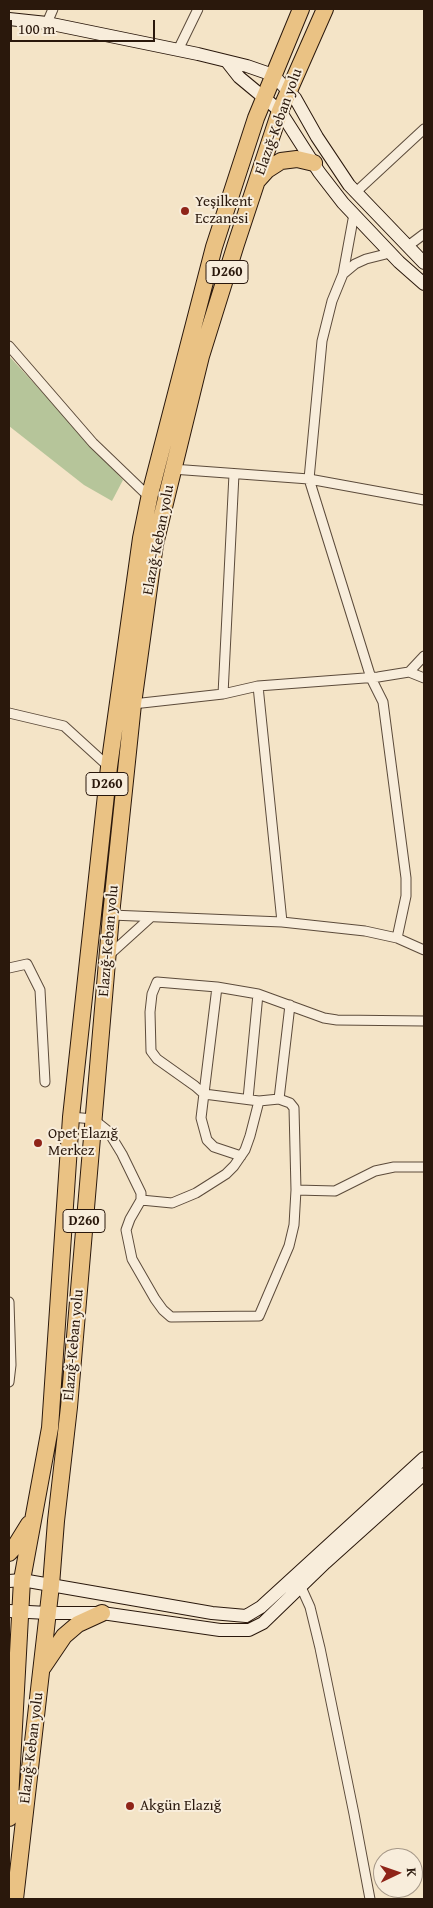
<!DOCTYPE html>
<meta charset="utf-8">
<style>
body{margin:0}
#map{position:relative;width:433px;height:1908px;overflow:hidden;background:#f4e4c7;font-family:"Gentium Book Plus",serif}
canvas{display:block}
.frame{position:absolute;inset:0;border:10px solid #2a180c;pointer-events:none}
.north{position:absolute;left:373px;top:1848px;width:50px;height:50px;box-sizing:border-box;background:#f8eddb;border:1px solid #a69888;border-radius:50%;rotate:87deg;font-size:14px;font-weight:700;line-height:20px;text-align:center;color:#2a180c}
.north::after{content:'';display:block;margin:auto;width:18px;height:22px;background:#8f2418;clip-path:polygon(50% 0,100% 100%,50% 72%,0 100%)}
.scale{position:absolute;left:10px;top:20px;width:145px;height:22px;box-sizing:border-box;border:2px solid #2a180c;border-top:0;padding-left:6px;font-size:15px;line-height:18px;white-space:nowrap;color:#2a180c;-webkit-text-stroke:4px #f8eddb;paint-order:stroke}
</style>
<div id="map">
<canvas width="433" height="1908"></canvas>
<div class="frame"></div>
<div class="north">K</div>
<div class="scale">100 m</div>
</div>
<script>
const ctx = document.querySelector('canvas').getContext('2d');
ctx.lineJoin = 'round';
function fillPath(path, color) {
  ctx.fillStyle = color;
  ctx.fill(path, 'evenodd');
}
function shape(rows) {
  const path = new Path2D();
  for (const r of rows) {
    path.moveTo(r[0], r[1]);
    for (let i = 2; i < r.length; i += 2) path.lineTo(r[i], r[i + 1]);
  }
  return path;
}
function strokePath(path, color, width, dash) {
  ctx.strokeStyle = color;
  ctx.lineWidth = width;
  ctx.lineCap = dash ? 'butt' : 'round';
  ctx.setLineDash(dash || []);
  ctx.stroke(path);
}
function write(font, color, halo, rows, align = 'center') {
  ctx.font = font + ' "Gentium Book Plus",serif';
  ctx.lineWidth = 4;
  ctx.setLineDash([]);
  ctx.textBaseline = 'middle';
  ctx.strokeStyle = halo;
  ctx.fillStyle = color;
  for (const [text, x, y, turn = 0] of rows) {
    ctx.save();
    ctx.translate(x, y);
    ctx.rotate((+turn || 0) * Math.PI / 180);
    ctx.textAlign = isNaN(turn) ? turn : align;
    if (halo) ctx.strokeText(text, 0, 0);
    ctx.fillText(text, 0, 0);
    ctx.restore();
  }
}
fillPath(shape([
 [9,356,123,480,112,501,84,485,9,426]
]), '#b6c59a');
const street = shape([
 [47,23,53,9],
 [178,50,198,9],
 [356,192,424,129],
 [354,214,343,274,355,264,366,259,390,253],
 [408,246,424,234],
 [343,274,332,301,322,341,309,479,371,678,383,702,406,878,406,896,397,938],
 [9,346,93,443,144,492,150,494],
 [172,469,309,479,424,500],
 [409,672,424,656],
 [258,686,282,922],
 [223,694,234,474],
 [133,704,223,694,258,686,378,677,409,672,424,678],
 [9,713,64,726,109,767],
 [111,915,282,922,365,931,397,938,424,950],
 [108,956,150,918],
 [9,968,27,964,40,990,45,1082],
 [217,987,201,1118,207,1140,214,1147,241,1156],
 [248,1099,258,994],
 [279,1099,290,1005],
 [259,1101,204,1094,195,1086,157,1059,151,1051,150,1012,152,994,157,982,217,987,258,994,324,1018,337,1020,424,1021],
 [71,1117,93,1119,108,1131,122,1154,141,1193,141,1200,130,1219,126,1230,132,1259,155,1299,163,1310,171,1317,259,1316,289,1246,294,1225,296,1190,335,1191,375,1171,394,1167,424,1167],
 [141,1200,172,1203,196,1193,226,1174,234,1166,245,1150,250,1136,259,1101,279,1099,290,1103,294,1108,296,1190],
 [9,1302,11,1365,9,1382],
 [301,1587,310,1607,320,1648,354,1814,370,1899]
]);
const secondary = shape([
 [9,19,47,23,198,54,247,66,273,75,295,98,317,137,349,185,424,263],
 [228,63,239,77,280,111,319,172,343,203,399,262,424,284],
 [9,1581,22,1580,212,1613,246,1616,261,1607,424,1458],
 [9,1611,48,1613,102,1613,220,1630,249,1630,263,1623,325,1563,424,1474]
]);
const highway = shape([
 [258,180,267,170,281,161,297,159,314,163],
 [9,1553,16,1545,29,1524],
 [43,1667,64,1636,78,1624,102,1613],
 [9,1818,22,1580,50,1428,71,1117,109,767,141,538,150,494,214,247,256,118,301,9],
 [15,1899,51,1585,56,1521,69,1407,111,915,133,704,155,544,201,356,236,244,280,111,325,9]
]);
strokePath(street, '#5c4b3b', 11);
strokePath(secondary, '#2a180c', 14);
strokePath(highway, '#2a180c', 18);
strokePath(street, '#f8eddb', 9);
strokePath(secondary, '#f8eddb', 12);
strokePath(highway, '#eac284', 16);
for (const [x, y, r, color] of [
 [185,211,5,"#8f2418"],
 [38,1143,5,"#8f2418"],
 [130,1806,5,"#8f2418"]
]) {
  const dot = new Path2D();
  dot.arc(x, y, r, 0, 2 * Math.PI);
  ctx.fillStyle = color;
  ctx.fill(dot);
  strokePath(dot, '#f8eddb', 2);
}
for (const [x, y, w] of [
 [227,272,42],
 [107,784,42],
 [84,1221,42]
]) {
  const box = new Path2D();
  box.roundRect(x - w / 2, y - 11.5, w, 23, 4);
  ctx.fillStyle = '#f8eddb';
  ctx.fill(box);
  strokePath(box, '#2a180c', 1);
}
write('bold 14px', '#2a180c', null, [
 ["D260",227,272],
 ["D260",107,784],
 ["D260",84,1221]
]);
write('15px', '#2a180c', '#f8eddb', [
 ["Elazığ-Keban yolu",279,122,-70],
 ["Elazığ-Keban yolu",159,540,-79],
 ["Elazığ-Keban yolu",109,941,-85],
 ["Elazığ-Keban yolu",74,1345,-85],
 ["Elazığ-Keban yolu",32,1748,-83]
]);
write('15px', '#2a180c', '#f8eddb', [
 ["Yeşilkent",195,202],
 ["Eczanesi",195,219],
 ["Opet Elazığ",48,1134],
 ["Merkez",48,1151],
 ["Akgün Elazığ",140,1806]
], 'left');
</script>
